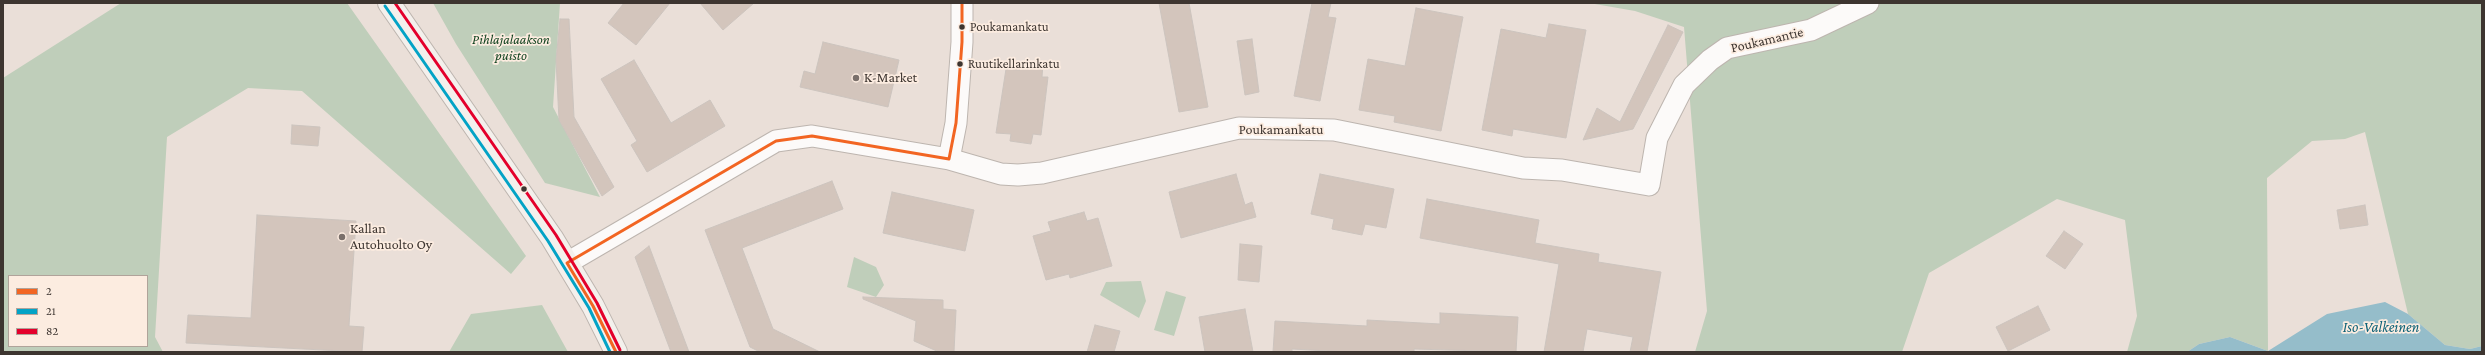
<!DOCTYPE html>
<style>
body{margin:0}
#map{position:relative;width:2485px;height:355px;overflow:hidden;background:#eadfd8;font-family:"Crimson Pro",serif}
canvas{display:block}
.frame{position:absolute;inset:0;border:4px solid #3d3530;pointer-events:none}
.legend{position:absolute;left:8px;top:275px;width:140px;height:72px;box-sizing:border-box;background:#fcece0;border:1px solid #b0a39a;margin:0;padding:5px 7px;list-style:none;font-size:12px;color:#3d3530}
.legend li{display:flex;align-items:center;gap:8px;height:20px}
.legend b{width:20px;border:1px solid #b0a39a}
</style>
<div id="map">
<canvas width="2485" height="355"></canvas>
<div class="frame"></div>
<ul class="legend">
<li><b style="height:5px;background:#f26522"></b>2</li>
<li><b style="height:5px;background:#03a3c6"></b>21</li>
<li><b style="height:5px;background:#e4002b"></b>82</li>
</ul>
</div>
<script>
const ctx = document.querySelector('canvas').getContext('2d');
ctx.lineJoin = 'round';
function fillPath(path, color) {
  ctx.fillStyle = color;
  ctx.fill(path, 'evenodd');
}
function shape(rows) {
  const path = new Path2D();
  for (const r of rows) {
    path.moveTo(r[0], r[1]);
    for (let i = 2; i < r.length; i += 2) path.lineTo(r[i], r[i + 1]);
  }
  return path;
}
function strokePath(path, color, width, dash) {
  ctx.strokeStyle = color;
  ctx.lineWidth = width;
  ctx.lineCap = dash ? 'butt' : 'round';
  ctx.setLineDash(dash || []);
  ctx.stroke(path);
}
function write(font, color, halo, rows, align = 'center') {
  ctx.font = font + ' "Crimson Pro",serif';
  ctx.lineWidth = 3.5;
  ctx.setLineDash([]);
  ctx.textBaseline = 'middle';
  ctx.strokeStyle = halo;
  ctx.fillStyle = color;
  for (const [text, x, y, turn = 0] of rows) {
    ctx.save();
    ctx.translate(x, y);
    ctx.rotate((+turn || 0) * Math.PI / 180);
    ctx.textAlign = isNaN(turn) ? turn : align;
    if (halo) ctx.strokeText(text, 0, 0);
    ctx.fillText(text, 0, 0);
    ctx.restore();
  }
}
fillPath(shape([
 [121,3,347,3,526,256,511,274,302,91,248,88,167,137,155,337,163,352,3,352,3,78],
 [9,276,147,276,147,346,9,346],
 [433,3,560,3,553,107,600,197,545,183,456,44],
 [1589,3,2482,3,2482,346,2470,349,2445,345,2408,314,2365,132,2345,139,2312,141,2267,178,2268,351,2230,337,2199,344,2187,352,2127,352,2137,316,2125,220,2057,199,1929,273,1902,352,1695,352,1707,311,1684,27,1635,11],
 [854,257,876,267,884,285,876,297,847,287],
 [1141,281,1146,301,1139,318,1100,295,1106,282],
 [1166,291,1186,297,1174,336,1154,330],
 [542,305,568,352,449,352,471,314]
]), '#bfceba');
fillPath(shape([
 [2385,302,2408,314,2445,345,2470,349,2482,346,2482,352,2187,352,2199,344,2230,337,2268,351,2327,314]
]), '#95bdca');
const building = shape([
 [624,3,670,3,636,45,608,23,624,3],
 [700,3,754,3,723,30,700,3],
 [1159,3,1189,3,1208,107,1179,112,1159,3],
 [1312,3,1331,3,1328,17,1336,18,1320,101,1294,96,1312,3],
 [1416,8,1463,17,1441,131,1394,122,1395,116,1359,110,1368,59,1405,66,1416,8],
 [560,19,569,19,574,117,614,187,602,196,559,120,556,60,560,19],
 [1549,24,1586,30,1566,138,1513,129,1512,136,1482,130,1501,29,1546,38,1549,24],
 [1668,25,1683,32,1633,129,1583,140,1597,108,1620,122,1668,25],
 [1252,39,1259,92,1245,95,1237,41,1252,39],
 [823,42,899,60,888,107,800,87,804,71,815,74,823,42],
 [634,60,671,123,710,100,725,126,647,172,631,145,637,141,601,79,634,60],
 [1022,62,1043,64,1042,77,1048,77,1041,135,1033,134,1031,144,1010,141,1011,134,996,133,1006,69,1020,70,1022,62],
 [292,125,320,127,318,146,291,144,292,125],
 [1236,174,1245,205,1252,202,1256,217,1181,238,1169,192,1236,174],
 [1320,174,1394,189,1386,228,1365,224,1362,235,1332,229,1334,219,1311,214,1320,174],
 [832,181,843,209,742,248,773,329,820,352,760,352,750,347,705,230,832,181],
 [892,192,974,210,965,251,883,233,892,192],
 [1427,199,1539,220,1535,243,1599,254,1598,262,1661,272,1647,352,1630,352,1633,337,1587,329,1583,352,1544,352,1559,264,1420,238,1427,199],
 [2365,205,2368,225,2340,229,2337,210,2365,205],
 [1084,212,1087,221,1098,218,1112,266,1070,278,1069,274,1046,280,1033,236,1051,231,1048,222,1084,212],
 [257,215,356,221,349,326,364,327,362,352,186,343,188,315,251,318,257,215],
 [2064,231,2083,244,2065,269,2046,256,2064,231],
 [1240,244,1262,246,1259,282,1238,280,1240,244],
 [649,246,689,352,671,352,635,257,649,246],
 [863,297,943,300,943,309,956,310,954,352,939,352,914,341,916,321,863,299,863,297],
 [2038,306,2050,330,2008,351,1996,327,2038,306],
 [1245,309,1253,352,1205,352,1199,317,1245,309],
 [1440,313,1518,317,1516,352,1414,349,1414,352,1346,352,1292,349,1292,352,1273,352,1275,321,1367,326,1367,320,1440,324,1440,313],
 [1095,325,1120,331,1114,352,1087,352,1095,325]
]);
fillPath(building, '#d3c5bc');
strokePath(building, '#ccc4be', 1);
const minor = shape([
 [949,159,956,123,962,42,962,3],
 [567,263,776,141,812,136,949,159,1001,174,1018,175,1042,173,1239,128,1334,130,1523,168,1562,170,1649,185,1657,138,1684,85,1710,60,1727,48,1811,30,1868,3]
]);
const secondary = shape([
 [389,3,552,238,593,306,616,352]
]);
strokePath(minor, '#bdb5af', 23);
strokePath(secondary, '#bdb5af', 24);
strokePath(minor, '#fcfaf9', 21);
strokePath(secondary, '#f4f0ec', 22);
strokePath(shape([
 [616,352,593,306,567,263,776,141,812,136,949,159,956,123,962,42,962,3]
]), '#f26522', 3);
strokePath(shape([
 [385,6,548,241,589,308,610,352]
]), '#03a3c6', 3);
strokePath(shape([
 [395,3,556,235,597,303,620,350]
]), '#e4002b', 3);
for (const [x, y, r, color] of [
 [962,27,3.5,"#3d3530"],
 [960,64,3.5,"#3d3530"],
 [856,78,4,"#7a706b"],
 [524,189,3.5,"#3d3530"],
 [342,237,4,"#7a706b"]
]) {
  const dot = new Path2D();
  dot.arc(x, y, r, 0, 2 * Math.PI);
  ctx.fillStyle = color;
  ctx.fill(dot);
  strokePath(dot, '#fcece0', 1.5);
}
write('13px', '#3d3530', '#fcece0', [
 ["Poukamankatu",970,27],
 ["Ruutikellarinkatu",968,64]
], 'left');
write('italic 14px', '#0c3f1b', '#fcece0', [
 ["Pihlajalaakson",511,40],
 ["puisto",511,56]
]);
write('14px', '#3d3530', '#fcece0', [
 ["Poukamantie",1767,40,-13],
 ["Poukamankatu",1281,130]
]);
write('14px', '#3d3530', '#fcece0', [
 ["K-Market",864,78],
 ["Kallan",350,229],
 ["Autohuolto Oy",350,245]
], 'left');
write('italic 15px', '#0c6177', '#fcece0', [
 ["Iso-Valkeinen",2381,327]
]);
</script>
